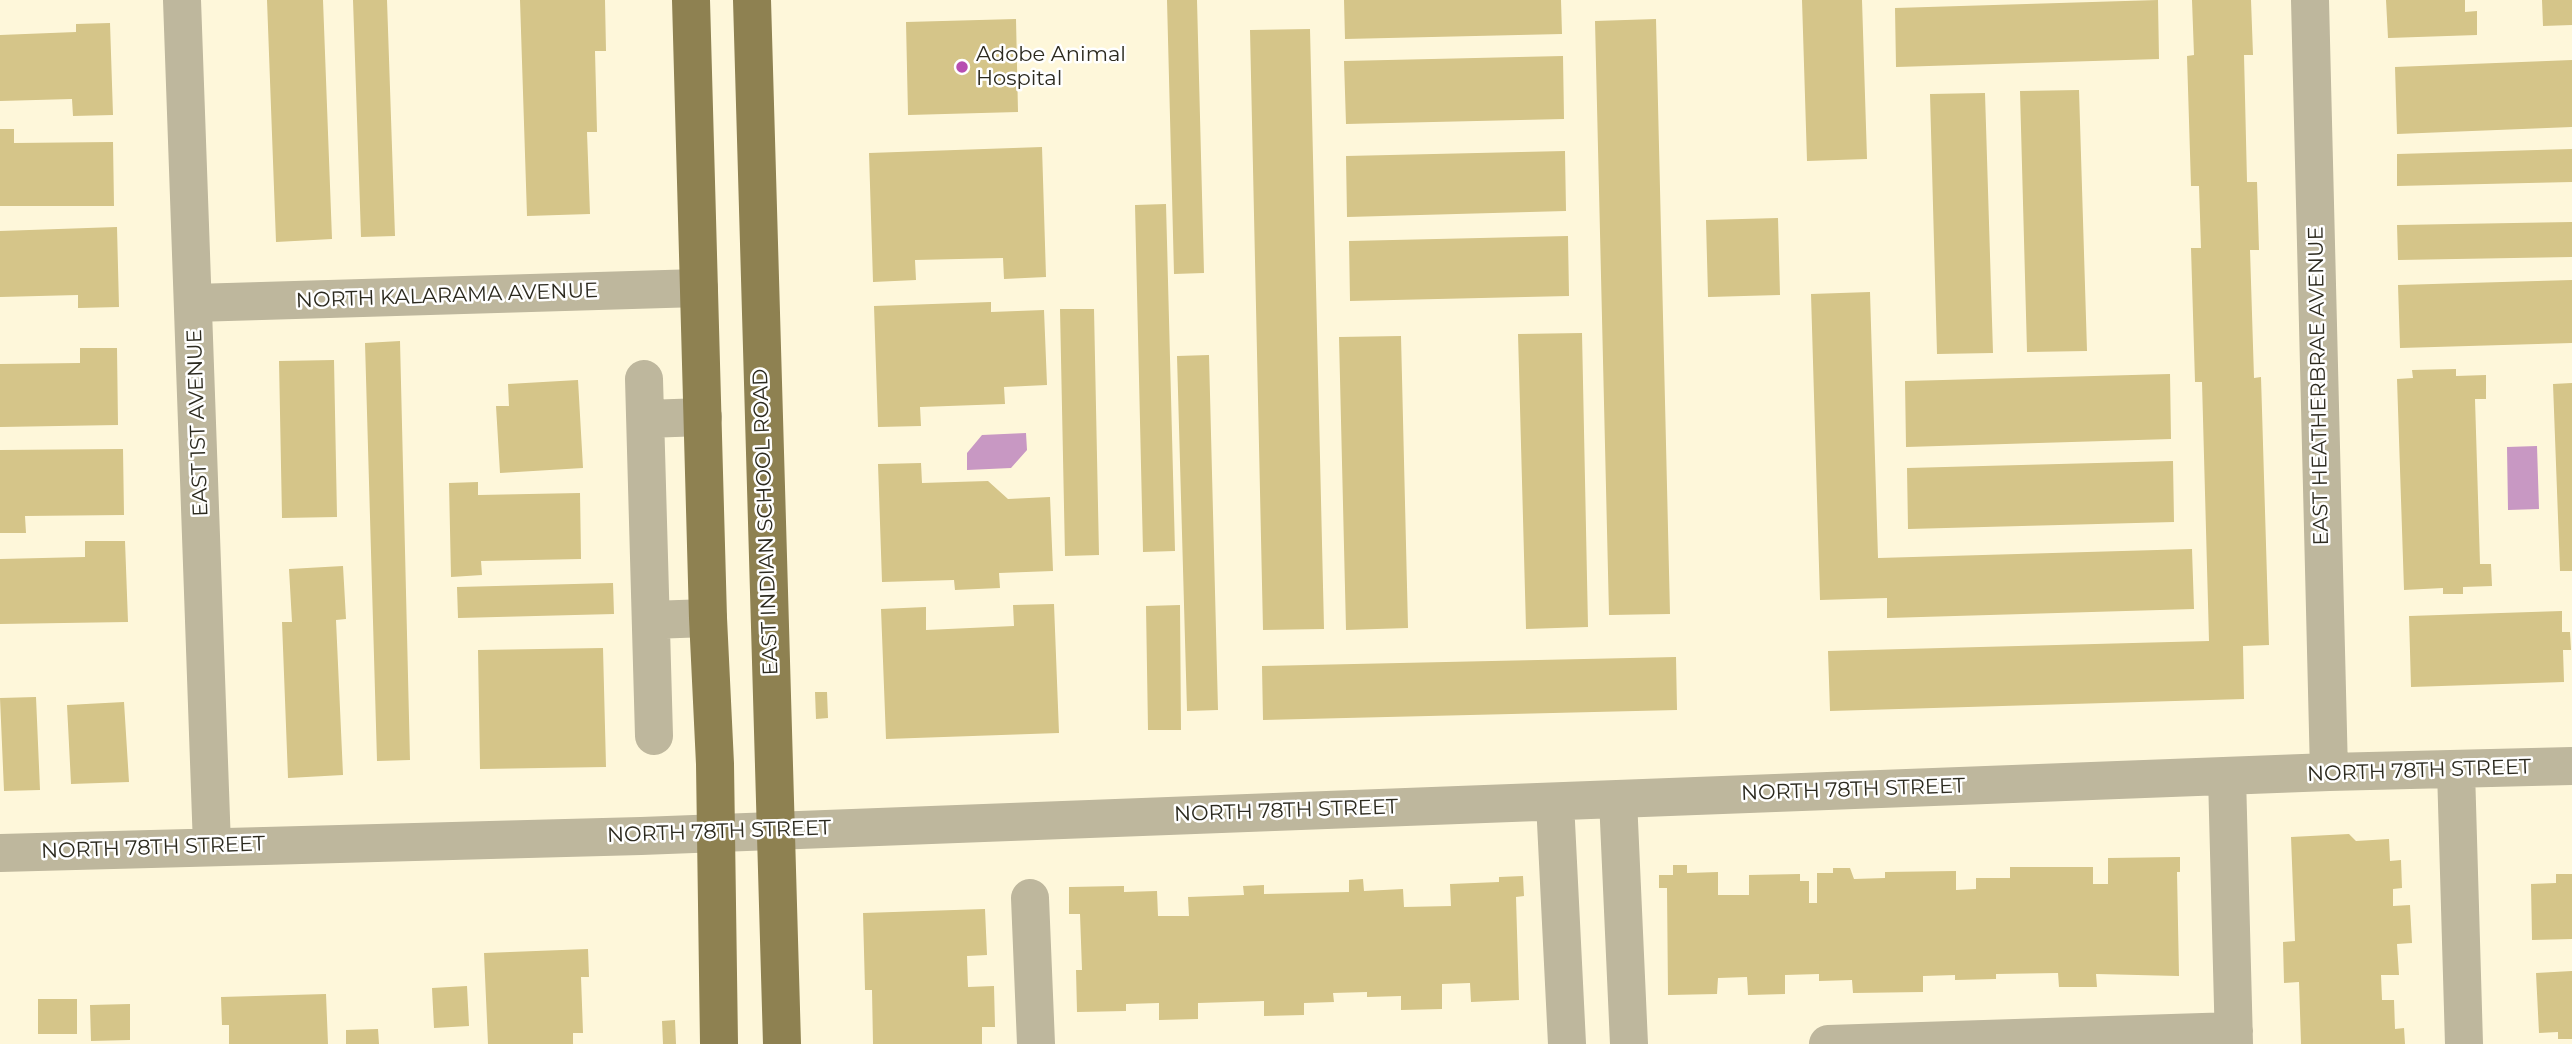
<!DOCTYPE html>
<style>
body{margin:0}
canvas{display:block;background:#fef7da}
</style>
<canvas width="2572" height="1044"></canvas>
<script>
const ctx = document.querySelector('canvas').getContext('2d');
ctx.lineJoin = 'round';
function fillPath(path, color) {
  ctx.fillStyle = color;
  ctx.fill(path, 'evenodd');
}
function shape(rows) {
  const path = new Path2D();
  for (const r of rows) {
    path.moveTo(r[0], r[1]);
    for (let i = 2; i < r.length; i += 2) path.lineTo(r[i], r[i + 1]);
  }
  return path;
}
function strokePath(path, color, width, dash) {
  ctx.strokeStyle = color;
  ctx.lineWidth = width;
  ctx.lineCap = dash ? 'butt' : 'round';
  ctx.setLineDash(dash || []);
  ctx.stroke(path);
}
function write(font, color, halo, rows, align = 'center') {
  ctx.font = font + ' Montserrat,sans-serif';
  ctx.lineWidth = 5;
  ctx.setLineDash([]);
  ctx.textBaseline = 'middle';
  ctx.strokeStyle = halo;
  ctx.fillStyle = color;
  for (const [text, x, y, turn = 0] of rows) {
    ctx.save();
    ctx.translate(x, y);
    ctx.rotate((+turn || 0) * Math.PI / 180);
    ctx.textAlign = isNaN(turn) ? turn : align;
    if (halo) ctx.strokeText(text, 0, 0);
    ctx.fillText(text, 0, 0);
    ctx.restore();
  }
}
fillPath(shape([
 [1026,433,1027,450,1011,468,967,470,967,453,982,435],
 [2537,446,2539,509,2508,510,2507,447]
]), '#c898c3');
fillPath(shape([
 [267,0,323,0,332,239,276,242],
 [353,0,387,0,395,236,361,237],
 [520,0,605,0,606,51,595,51,597,132,587,132,590,214,527,216],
 [1167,0,1197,0,1204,273,1174,274],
 [1344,0,1561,0,1562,34,1345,39],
 [1802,0,1862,0,1867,159,1807,161],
 [2158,0,2159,59,1896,67,1895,8],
 [2192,0,2251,0,2253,55,2244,55,2247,182,2257,182,2259,250,2250,250,2254,378,2261,377,2269,645,2243,646,2244,699,1830,711,1828,651,2209,641,2202,382,2195,382,2191,248,2201,248,2199,186,2191,186,2187,56,2194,55],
 [2386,0,2465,0,2465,12,2477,11,2477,35,2388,38],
 [2542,0,2572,0,2572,25,2543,26],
 [1016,19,1018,112,908,115,906,22],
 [1656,19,1670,614,1609,615,1595,21],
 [110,23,113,115,73,116,72,99,0,101,0,35,76,32,76,24],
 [1310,29,1324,629,1263,630,1250,30],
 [1563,56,1564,119,1346,124,1344,61],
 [2572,60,2572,127,2397,134,2395,67],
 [2079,90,2087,351,2027,352,2020,91],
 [1985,93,1993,353,1937,354,1930,94],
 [0,129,14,129,14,143,113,142,114,206,0,206],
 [1042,147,1046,277,1004,279,1003,258,915,260,916,280,873,282,869,153],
 [2572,149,2572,182,2397,186,2397,154],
 [1565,151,1566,211,1347,217,1346,156],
 [1166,204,1175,551,1143,552,1135,205],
 [1778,218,1780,295,1708,297,1706,220],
 [2572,222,2572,257,2398,260,2397,225],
 [117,227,119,307,78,308,78,295,0,297,0,231],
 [1568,236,1569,296,1350,301,1349,241],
 [2572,280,2572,343,2400,348,2398,285],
 [1870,292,1878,558,2192,549,2194,609,1887,618,1887,598,1820,600,1811,294],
 [991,302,991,312,1044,310,1047,385,1004,387,1005,404,920,407,921,426,878,427,874,306],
 [1060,309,1094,309,1099,555,1065,556],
 [1582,333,1588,627,1526,629,1518,334],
 [1401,336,1408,628,1346,630,1339,337],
 [400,341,410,760,377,761,365,343],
 [80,348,117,348,118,425,0,427,0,364,80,363],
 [1209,355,1218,710,1187,711,1177,356],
 [334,360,337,517,282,518,279,361],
 [2456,369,2456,376,2486,375,2486,399,2475,399,2480,564,2491,564,2492,586,2463,587,2463,594,2443,594,2443,588,2404,590,2397,379,2413,378,2412,370],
 [2170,374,2171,439,1906,447,1905,381],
 [578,380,583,468,500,473,496,406,509,406,508,384],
 [2572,383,2572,571,2560,571,2553,384],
 [123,449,124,515,25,516,26,533,0,533,0,450],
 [2173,461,2174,522,1908,529,1907,468],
 [921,463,922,483,988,481,1008,499,1050,497,1053,571,999,573,1000,588,955,590,954,580,882,582,878,464],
 [478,482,478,495,580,493,581,559,481,561,482,575,451,577,449,483],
 [85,541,125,541,128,622,0,624,0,559,85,557],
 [343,566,346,619,336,620,343,775,288,778,282,622,292,622,289,569],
 [613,583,614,614,458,618,457,587],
 [1054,604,1059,733,886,739,881,609,926,607,926,630,1014,626,1013,605],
 [1180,605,1181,730,1148,730,1146,606],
 [2562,611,2562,632,2570,632,2571,650,2563,650,2564,682,2411,687,2409,616],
 [603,648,606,767,480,769,478,650],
 [1676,657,1677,710,1263,720,1262,666],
 [815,692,827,692,828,718,816,719],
 [36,697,40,790,4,791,0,698],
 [124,702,129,782,71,784,67,705],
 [2349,834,2356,841,2389,839,2390,861,2401,860,2402,888,2393,889,2393,906,2410,905,2412,943,2397,944,2399,975,2381,975,2382,1000,2394,1000,2395,1029,2404,1028,2405,1044,2301,1044,2299,982,2284,983,2283,942,2295,941,2291,837],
 [2180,857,2180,872,2177,872,2179,976,2096,974,2097,987,2059,987,2058,973,1996,974,1996,979,1955,980,1955,975,1923,976,1923,992,1853,993,1852,980,1819,981,1819,974,1785,975,1785,994,1748,995,1747,977,1718,978,1717,994,1668,995,1667,888,1659,888,1659,875,1673,875,1673,865,1687,865,1687,873,1718,872,1718,895,1749,895,1749,875,1800,874,1800,881,1809,881,1809,903,1817,903,1817,873,1833,873,1833,868,1850,868,1854,879,1885,878,1885,872,1956,871,1956,890,1976,889,1976,878,2010,878,2010,867,2093,867,2093,884,2108,884,2108,858],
 [2556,874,2572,874,2572,939,2532,940,2531,884,2556,883],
 [1523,876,1524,896,1516,897,1519,1000,1471,1002,1470,983,1442,984,1442,1009,1401,1010,1401,996,1367,997,1367,992,1333,993,1334,1002,1304,1003,1304,1015,1264,1016,1264,1001,1198,1003,1198,1019,1159,1020,1159,1003,1126,1004,1126,1011,1077,1012,1076,970,1082,970,1080,914,1069,914,1069,887,1124,886,1124,892,1157,891,1158,916,1189,916,1188,897,1244,895,1243,886,1264,885,1264,894,1349,892,1349,880,1363,879,1364,891,1403,889,1404,907,1451,906,1450,884,1499,882,1499,877],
 [985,909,987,955,967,956,968,987,994,986,995,1027,982,1027,982,1044,873,1044,872,990,865,990,863,913],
 [588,949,589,977,581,977,583,1033,573,1033,573,1044,488,1044,484,953],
 [2572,971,2572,1039,2558,1039,2558,1032,2539,1033,2536,973],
 [467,986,469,1026,434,1028,432,988],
 [326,994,328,1044,229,1044,229,1025,222,1025,221,997],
 [38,999,77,999,77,1034,38,1034],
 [130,1004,130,1040,91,1041,90,1005],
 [675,1020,676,1044,663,1044,662,1021],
 [378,1029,379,1044,346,1044,346,1030]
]), '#d5c589');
strokePath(shape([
 [182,0,212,846],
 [2310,0,2329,772],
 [194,303,699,288],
 [644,379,654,736],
 [646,419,703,417],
 [651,620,708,618],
 [2456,770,2464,1044],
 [2227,776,2234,1044],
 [1618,799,1629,1044],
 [1555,802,1567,1044],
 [0,853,641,836,2329,772,2572,766],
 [1030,898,1036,1044],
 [1828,1044,2234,1031]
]), '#beb79d', 38);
strokePath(shape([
 [691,0,708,618,715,764,719,1044],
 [752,0,782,1044]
]), '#8e8151', 38);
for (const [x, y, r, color] of [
 [962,67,7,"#b74eb1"]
]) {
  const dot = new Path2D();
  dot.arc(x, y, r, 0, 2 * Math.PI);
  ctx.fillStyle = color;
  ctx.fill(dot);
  strokePath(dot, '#fff', 2.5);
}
write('21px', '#2c2a1f', '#fff', [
 ["Adobe Animal",976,55],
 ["Hospital",976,79]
], 'left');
write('21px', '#2c2a1f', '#fff', [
 ["NORTH KALARAMA AVENUE",447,296,-2],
 ["EAST HEATHERBRAE AVENUE",2319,386,-91],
 ["EAST 1ST AVENUE",198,423,-92],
 ["EAST INDIAN SCHOOL ROAD",766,522,-92],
 ["NORTH 78TH STREET",2419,771,-2],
 ["NORTH 78TH STREET",1853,790,-2],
 ["NORTH 78TH STREET",1286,811,-2],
 ["NORTH 78TH STREET",719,832,-2],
 ["NORTH 78TH STREET",153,848,-2]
]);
</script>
